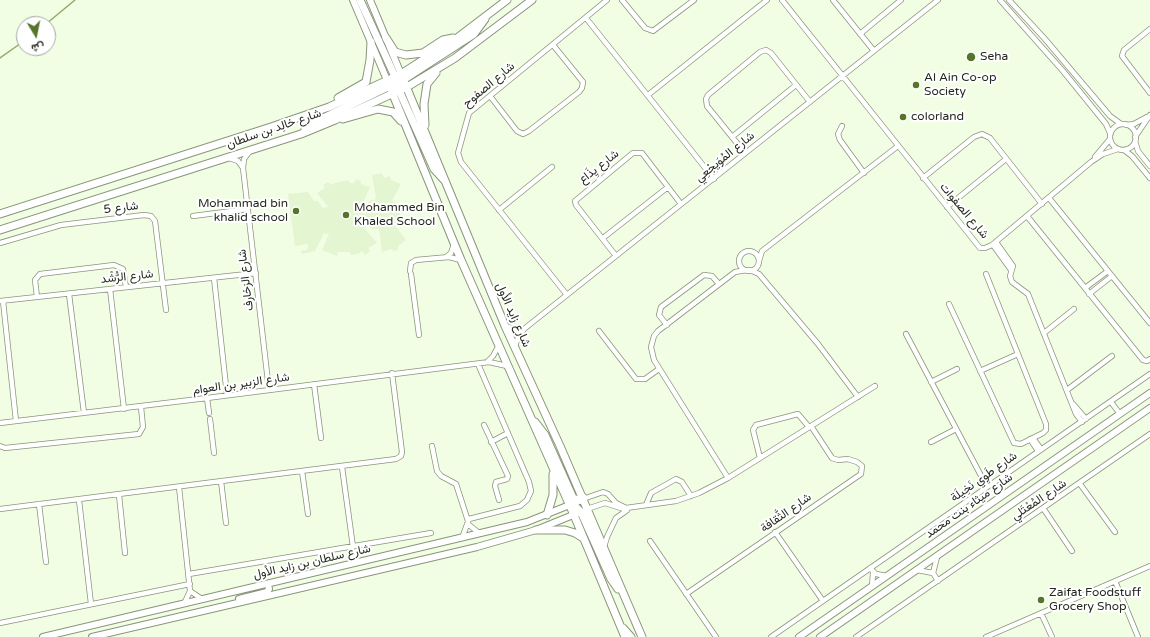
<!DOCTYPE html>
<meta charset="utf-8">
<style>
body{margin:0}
#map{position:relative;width:1150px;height:637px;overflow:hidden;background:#f1fee3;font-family:"Varela Round",Vazirmatn,sans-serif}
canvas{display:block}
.north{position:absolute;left:16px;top:16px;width:40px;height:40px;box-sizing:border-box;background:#fff;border:1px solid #a7a9a5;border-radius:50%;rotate:170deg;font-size:11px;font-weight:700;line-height:16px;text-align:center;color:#24291f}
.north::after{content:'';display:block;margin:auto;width:14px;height:18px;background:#57752a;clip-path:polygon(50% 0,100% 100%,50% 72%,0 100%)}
</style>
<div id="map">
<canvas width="1150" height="637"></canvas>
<div class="north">ش</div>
</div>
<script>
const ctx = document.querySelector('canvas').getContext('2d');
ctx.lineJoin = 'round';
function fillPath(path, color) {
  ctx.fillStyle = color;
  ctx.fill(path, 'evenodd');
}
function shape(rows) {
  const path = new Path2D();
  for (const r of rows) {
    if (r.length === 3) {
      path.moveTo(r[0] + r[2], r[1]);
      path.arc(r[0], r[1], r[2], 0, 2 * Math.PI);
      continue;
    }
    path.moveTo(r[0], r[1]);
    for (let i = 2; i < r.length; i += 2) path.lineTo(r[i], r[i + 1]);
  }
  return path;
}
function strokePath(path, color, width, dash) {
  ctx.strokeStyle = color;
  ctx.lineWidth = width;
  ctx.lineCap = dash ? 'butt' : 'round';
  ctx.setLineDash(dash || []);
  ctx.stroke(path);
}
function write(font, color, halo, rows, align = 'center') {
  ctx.font = font + ' "Varela Round",Vazirmatn,sans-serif';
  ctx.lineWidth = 4;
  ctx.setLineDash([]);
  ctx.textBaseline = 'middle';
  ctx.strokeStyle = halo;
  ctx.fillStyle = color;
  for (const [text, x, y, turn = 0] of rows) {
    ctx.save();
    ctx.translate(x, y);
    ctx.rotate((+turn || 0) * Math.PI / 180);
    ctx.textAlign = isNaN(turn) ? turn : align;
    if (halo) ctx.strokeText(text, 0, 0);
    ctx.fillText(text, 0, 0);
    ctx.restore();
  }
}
fillPath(shape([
 [382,173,384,178,390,176,391,180,401,184,392,201,397,203,402,222,394,224,406,240,398,246,398,250,393,251,392,249,382,252,379,229,372,229,369,227,364,228,377,243,368,248,370,251,365,255,362,251,358,254,351,255,350,252,338,252,337,256,322,250,329,234,324,233,315,251,302,254,301,251,307,250,308,244,295,246,288,194,308,192,314,201,318,201,323,208,328,207,317,193,325,188,323,185,328,182,331,185,334,183,348,180,350,183,354,183,356,179,361,181,361,184,370,187,362,205,367,205,369,201,376,199,372,175]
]), '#e4f5d2');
strokePath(shape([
 [46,24,75,0],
 [0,58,24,41]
]), '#90ad6c', 1.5);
const minor = shape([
 [622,0,645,28,653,31,694,0],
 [782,0,980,248,985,248,992,245,1091,162,1103,154,1118,149],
 [833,0,874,51],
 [1000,0,1063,71,1106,124,1110,133],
 [1009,0,1045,39,1110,116,1121,124],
 [586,18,714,179],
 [1150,29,1124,50,1122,56,1150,93],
 [860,34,901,0],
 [648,95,767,0],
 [490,96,517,131,523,134,529,131,579,92,582,88,583,82,553,45],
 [1123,137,13],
 [1126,125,1134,124,1147,117],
 [842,126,838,134,840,140,864,173],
 [732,137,796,85],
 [1135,137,1150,115],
 [1135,141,1138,151,1150,166],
 [1124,150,1132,156,1150,178],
 [250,151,244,159,243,168,269,390],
 [745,153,707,106,706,99,708,95,760,52,766,50,771,53,810,102],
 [1095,157,1110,139],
 [229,158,238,161,243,168],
 [923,178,974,137,982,134,990,138,1042,204],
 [1049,198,1150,323],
 [947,207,1006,159],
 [499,210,552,167],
 [193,216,248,209],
 [1027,216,1143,360,1147,361,1150,359],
 [603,238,668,187],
 [996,242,1013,266,1010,276,1012,282,1028,294,1076,414,1082,422],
 [0,243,61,225,144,215,151,216,155,221,166,310],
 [993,245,1011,270],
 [749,261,10],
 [616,256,576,205,575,201,633,153,642,153,681,204],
 [446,257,451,253,454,244],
 [759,261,762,251,898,146],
 [750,270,759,274,818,344,858,397],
 [410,271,411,263,416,260,449,257,461,260],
 [411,274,419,335],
 [214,278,227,395],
 [1085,288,1108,271],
 [110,289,124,409],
 [69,294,84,413],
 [1089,294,1112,276],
 [567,295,461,162,458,153,469,113,607,0],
 [37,297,35,280,40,274,114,265,123,269,126,287],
 [0,301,256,273],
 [3,301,16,421],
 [949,304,1014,443,1021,444,1043,433,1046,430,1046,424,986,274],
 [667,325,659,315,661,307,704,275,712,276,719,284],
 [505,326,514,329,524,329],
 [599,331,636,379,645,379,659,369],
 [1044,333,1074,309],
 [906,334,987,487],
 [515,346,518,338,524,329,938,0],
 [487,362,493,356,498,347],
 [980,371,1018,354],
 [931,382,957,369],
 [314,384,321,438],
 [1067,390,1112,356],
 [207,398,209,413],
 [1111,402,1120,414],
 [1073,404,1086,419],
 [210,419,214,453],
 [0,423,207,398,489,362,507,366],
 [484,425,508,476,507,479,496,482,495,486,499,500],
 [1033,438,1041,449],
 [1030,439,1038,451],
 [491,442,508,433],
 [931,442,956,429],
 [0,446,5,448,139,434,143,427,141,407],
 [432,446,437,471,441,476,456,484,468,521],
 [760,458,753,430,756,425,798,414,809,427],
 [342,467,353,547],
 [302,471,308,514],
 [728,478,654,360,651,347,654,336,658,331,735,272,747,270],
 [221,481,226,523],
 [1080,484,1115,532],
 [179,487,190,591,184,604],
 [119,495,125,553],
 [583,499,603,492,608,494,616,503,626,508,676,501,699,493,728,478,875,386],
 [79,500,91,604],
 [39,504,46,562],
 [646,505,651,493,676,479,682,482,691,496],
 [1043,508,1072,551],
 [0,509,396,459,401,456,402,452,392,373],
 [587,509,605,503,627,510],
 [468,524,479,533],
 [775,532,823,601],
 [462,538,469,519,520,506,527,500,531,491,529,482,478,364],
 [650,541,716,637],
 [604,547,607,537,616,518,626,511],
 [937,557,933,573,938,581],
 [870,568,876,574,887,576],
 [917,570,933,573],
 [189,574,431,533],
 [1115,581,1138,637],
 [872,587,873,572],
 [190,591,202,599],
 [686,594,861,474,862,466,857,462,848,459,838,460,832,458,811,426],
 [1041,613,1052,637],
 [0,623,190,584],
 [771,637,1150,374],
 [856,637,1150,434],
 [986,637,1150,566]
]);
const secondary = shape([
 [353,0,387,80],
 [370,0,401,74],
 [239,599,267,592,269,589,268,584],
 [43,637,527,522,582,500],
 [92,637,477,547,536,530,578,513],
 [799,637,1150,393],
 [820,637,1150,408]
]);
const primary = shape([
 [360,0,397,81],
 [386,38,395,52,406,55,423,53,443,40,453,38],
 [401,74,505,326,560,446,642,637],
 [387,80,461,260,574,515,625,637],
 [398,88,434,169,445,181],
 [393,94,395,87,400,82,474,34,485,19],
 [338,98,366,82,370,60,371,42],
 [343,119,378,109,393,112,401,121],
 [425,125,424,104,427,84,436,73],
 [305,129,315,122,392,85],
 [0,214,271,127,329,107,401,74,457,38,507,0],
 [0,230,301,134,335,120,407,87,455,58,532,0],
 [535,422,545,435,573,498,578,500,583,497],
 [569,506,577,508,581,512,611,579,618,589],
 [547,515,553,495,553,474],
 [536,530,565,530,575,533,583,538],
 [623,628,631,637]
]);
strokePath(minor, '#89957b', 6);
strokePath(secondary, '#89957b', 8);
strokePath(primary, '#89957b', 9);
strokePath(minor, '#fff', 4.5);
strokePath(secondary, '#fff', 6);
strokePath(primary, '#fff', 7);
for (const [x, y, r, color] of [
 [971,57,5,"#57752a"],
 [916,85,4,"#57752a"],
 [903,117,4,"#57752a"],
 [296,211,4,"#57752a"],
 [346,215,4,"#57752a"],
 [1041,600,4,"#57752a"]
]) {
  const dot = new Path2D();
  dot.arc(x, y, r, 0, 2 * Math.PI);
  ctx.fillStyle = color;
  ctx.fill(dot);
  strokePath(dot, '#fff', 1.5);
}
write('12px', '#24291f', '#fff', [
 ["Seha",980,57],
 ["Al Ain Co-op",924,78],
 ["Society",924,92],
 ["colorland",911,117],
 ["Mohammad bin",288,204,"right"],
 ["khalid school",288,218,"right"],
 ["Mohammed Bin",354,208],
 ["Khaled School",354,222],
 ["Zaifat Foodstuff",1049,593],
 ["Grocery Shop",1049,607]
], 'left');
write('12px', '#24291f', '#fff', [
 ["شارع الصفوح",489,85,-40],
 ["شارع خالِد بن سلطان",274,129,-19],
 ["شارع المُوَيجْعِي",725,157,-39],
 ["شارع يِذَاع",599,167,-38],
 ["شارع 5",121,208,-7],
 ["شارع الصفوات",964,211,50],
 ["شارع الرُّشْد",127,277,-6],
 ["شارع الزخارف",246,280,-97],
 ["شارع زايد الأول",513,315,66],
 ["شارع الزبير بن العوام",241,384,-8],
 ["شارع طَوِي نَخِيلَة",984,477,-35],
 ["شارع المُعْتَلي",1039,500,-34],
 ["شارع ميثاء بنت محمد",969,506,-35],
 ["شارع الثَّقافة",786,513,-35],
 ["شارع سلطان بن زايد الأول",312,562,-13]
]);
</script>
